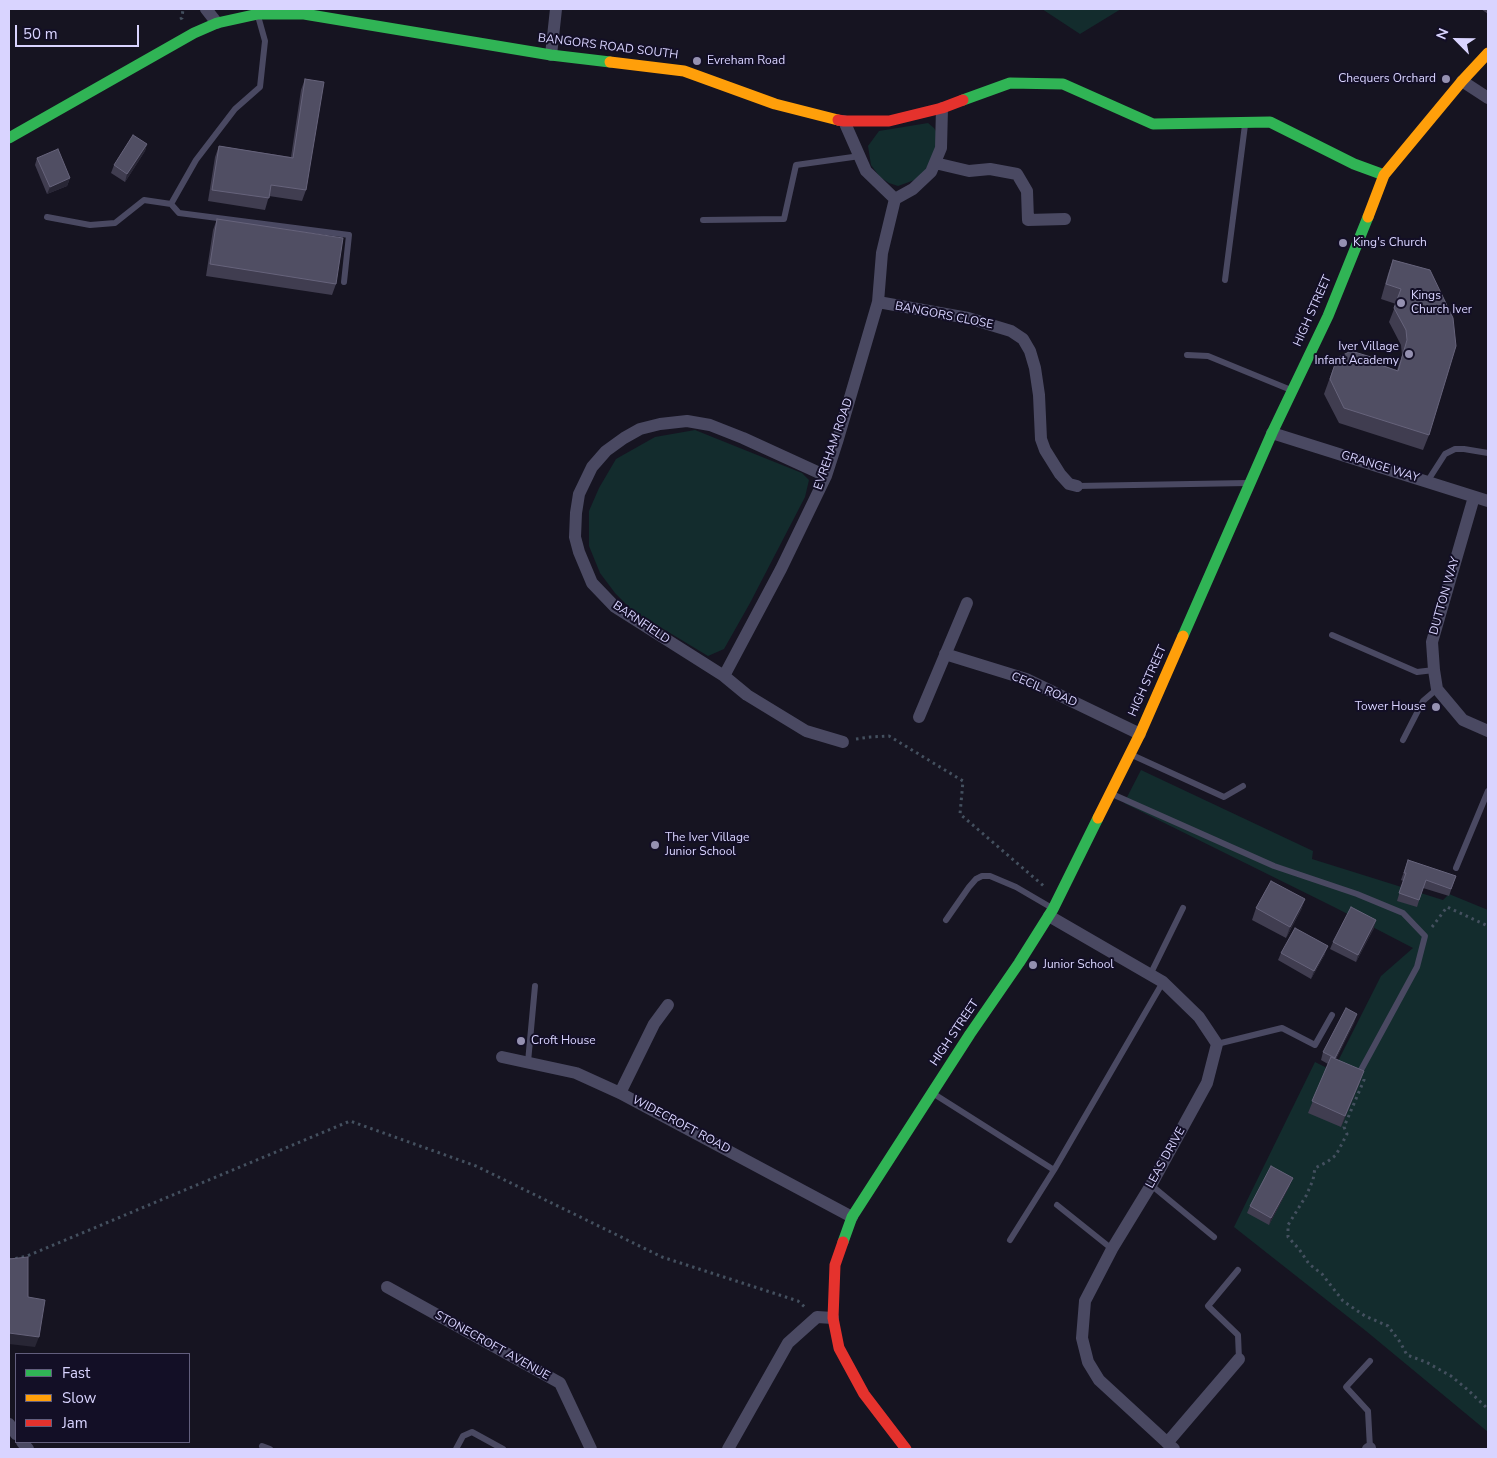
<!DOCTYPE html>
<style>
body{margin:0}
#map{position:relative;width:1497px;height:1458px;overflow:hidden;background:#161421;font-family:"Nunito Sans",sans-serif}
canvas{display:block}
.frame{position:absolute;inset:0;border:10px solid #d9d4ff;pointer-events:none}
.legend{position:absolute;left:15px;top:1353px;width:175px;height:90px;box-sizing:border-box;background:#130f26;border:1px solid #625e7d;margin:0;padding:6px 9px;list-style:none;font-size:15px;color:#d9d4ff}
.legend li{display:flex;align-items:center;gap:10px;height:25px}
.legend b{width:25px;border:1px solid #625e7d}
.north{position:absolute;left:1432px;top:15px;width:50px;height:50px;-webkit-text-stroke:4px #130f26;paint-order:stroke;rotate:293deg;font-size:14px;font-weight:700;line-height:20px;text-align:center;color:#d9d4ff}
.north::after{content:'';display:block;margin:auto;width:18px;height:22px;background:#d9d4ff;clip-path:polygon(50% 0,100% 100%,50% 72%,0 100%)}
.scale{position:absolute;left:15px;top:25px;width:124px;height:22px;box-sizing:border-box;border:2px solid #d9d4ff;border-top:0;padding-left:6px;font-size:15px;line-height:18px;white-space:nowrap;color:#d9d4ff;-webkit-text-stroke:4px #130f26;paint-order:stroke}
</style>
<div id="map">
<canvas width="1497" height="1458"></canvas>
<div class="frame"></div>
<ul class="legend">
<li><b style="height:6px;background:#30b455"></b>Fast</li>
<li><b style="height:6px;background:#ff9f0a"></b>Slow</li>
<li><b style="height:6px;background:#e5322d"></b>Jam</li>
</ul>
<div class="north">N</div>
<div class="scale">50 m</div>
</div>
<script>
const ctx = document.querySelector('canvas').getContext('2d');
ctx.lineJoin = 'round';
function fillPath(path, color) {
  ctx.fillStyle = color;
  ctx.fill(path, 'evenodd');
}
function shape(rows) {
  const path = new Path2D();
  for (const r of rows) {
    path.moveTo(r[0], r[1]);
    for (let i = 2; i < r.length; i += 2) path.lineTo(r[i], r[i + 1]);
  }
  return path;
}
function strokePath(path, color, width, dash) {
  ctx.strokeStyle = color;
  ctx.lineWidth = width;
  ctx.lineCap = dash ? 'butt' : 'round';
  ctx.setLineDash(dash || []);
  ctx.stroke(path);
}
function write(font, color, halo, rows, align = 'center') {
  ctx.font = font + ' "Nunito Sans",sans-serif';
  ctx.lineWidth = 4;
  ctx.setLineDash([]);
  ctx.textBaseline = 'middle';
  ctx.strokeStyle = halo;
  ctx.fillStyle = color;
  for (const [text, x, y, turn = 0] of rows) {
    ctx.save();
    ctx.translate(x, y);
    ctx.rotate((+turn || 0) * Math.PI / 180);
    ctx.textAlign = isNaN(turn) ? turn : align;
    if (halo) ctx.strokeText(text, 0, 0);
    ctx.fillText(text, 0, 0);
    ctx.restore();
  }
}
fillPath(shape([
 [1042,9,1121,9,1080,34],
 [928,123,934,128,939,136,940,147,920,178,898,186,889,183,880,177,871,165,868,146,879,131],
 [695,430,802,473,809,480,805,497,750,603,724,649,708,656,632,610,615,593,600,573,589,546,589,511,599,488,616,459,655,437],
 [1141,770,1313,851,1312,859,1443,900,1449,894,1488,910,1488,1432,1366,1331,1234,1227,1315,1062,1333,1071,1381,976,1413,948,1336,908,1124,803]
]), '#132c2d');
strokePath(shape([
 [180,19,182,18,183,9],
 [856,739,870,737,889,736,963,781,960,814,1046,888],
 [1432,927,1447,907,1488,926],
 [1364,1079,1364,1080,1344,1127,1347,1134,1336,1155,1327,1162,1315,1168,1313,1180,1306,1196,1288,1225,1288,1237,1299,1249,1309,1264,1322,1274,1343,1301,1365,1316,1388,1326,1400,1342,1407,1355,1426,1362,1451,1376,1468,1390,1488,1409],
 [9,1260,27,1256,350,1121,476,1166,662,1257,798,1301,807,1309]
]), '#44505f', 3, [2.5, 4]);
strokePath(shape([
 [171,204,179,213,349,235,344,282],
 [47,217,90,225,115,223,144,200,171,204,196,160,235,109,260,87,265,41,258,16],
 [703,220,784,219,796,165,860,156],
 [1225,280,1245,125],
 [1187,355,1208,356,1291,390],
 [1427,482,1445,454,1455,449,1464,449,1488,453],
 [1077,486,1248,483],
 [1332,635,1417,672,1434,670],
 [1403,740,1423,701,1437,689],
 [1132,755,1224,797,1243,786],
 [1112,794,1274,866,1357,894,1403,913,1425,936,1417,967,1361,1070],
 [1456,868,1488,791],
 [946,920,969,887,976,879,982,876,990,876,1016,887,1052,908],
 [1150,975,1183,908],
 [1217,1044,1282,1028,1315,1045,1332,1015],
 [528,1062,535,986],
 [934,1094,1054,1170,1163,982],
 [1151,1185,1214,1237],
 [1057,1205,1112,1249],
 [1010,1240,1054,1170],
 [1238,1270,1208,1306,1238,1335,1239,1359],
 [262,1446,270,1449],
 [1370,1448,1368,1411,1346,1387,1370,1361],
 [456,1449,463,1436,472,1432,503,1449]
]), '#4a4962', 6);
strokePath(shape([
 [206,9,217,23],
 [551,55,556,9],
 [1462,81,1488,98],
 [935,163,969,171,990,169,1017,174,1027,191,1028,220,1065,219],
 [895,199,913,189,931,172,941,148,942,108],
 [878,302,968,318,1011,331,1023,339,1030,351,1035,368,1039,395,1041,439,1045,450,1060,474,1069,484,1077,486],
 [1272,433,1488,501],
 [826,476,743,438,710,425,687,421,660,424,640,429,624,438,606,451,592,467,579,494,576,513,575,537,579,552,592,583,615,607,724,676,747,695,806,731,843,742],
 [1474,497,1432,642,1434,670,1437,689,1463,720,1488,731],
 [945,654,1026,679,1140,734],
 [724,676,781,569,826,476,837,442,878,302,882,253,895,199,866,171,844,121],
 [919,717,967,603],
 [1049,916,1163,982,1199,1017,1217,1044,1207,1083,1151,1185,1112,1249,1085,1301,1082,1338,1088,1362,1099,1380,1174,1449],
 [502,1057,576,1073,620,1093,852,1217],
 [620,1093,654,1024,668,1005],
 [387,1287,560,1383,591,1449],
 [9,1424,16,1434],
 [22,1442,28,1449],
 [1167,1443,1239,1359],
 [728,1449,788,1343,817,1317,833,1318],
 [1368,1449,1370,1448]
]), '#4a4962', 12);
strokePath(shape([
 [963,100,1010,83,1063,84,1153,124,1270,122,1354,164,1384,175],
 [9,138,194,33,217,23,258,14,304,14,551,55,610,62],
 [1183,636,1272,433,1328,316,1368,217],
 [843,1242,852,1217,970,1034,1019,963,1053,909,1098,818]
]), '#30b455', 11);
strokePath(shape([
 [610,62,684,71,775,104,838,120],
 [1368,217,1384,175,1462,81,1488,53],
 [1098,818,1140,734,1183,636]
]), '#ff9f0a', 11);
strokePath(shape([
 [838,120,844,121,889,121,942,108,963,100],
 [843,1242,835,1265,833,1318,839,1348,864,1394,906,1449]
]), '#e5322d', 11);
fillPath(shape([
 [1481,9,1488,9,1488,14],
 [305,79,306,190,302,201,269,196,265,210,208,201,215,157,219,146,291,157,301,90],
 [147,144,145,151,125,182,111,173,114,165],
 [37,158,70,178,67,186,47,194,35,165],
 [217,219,336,284,332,295,206,276,213,230],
 [1393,260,1430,270,1429,435,1423,450,1339,423,1324,394,1337,358,1375,363,1397,370,1402,355,1401,345,1389,322,1396,304,1381,299,1388,274],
 [1408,860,1456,876,1449,896,1423,888,1417,907,1397,901,1403,881,1401,880],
 [1305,899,1301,910,1286,938,1252,920,1256,908],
 [1374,928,1356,962,1330,949,1333,942],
 [1281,953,1325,954,1311,979,1278,960],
 [1355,1021,1336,1059,1360,1082,1341,1127,1308,1113,1328,1064,1321,1060,1323,1052],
 [1290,1185,1269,1225,1247,1213,1250,1206]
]), '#403d50');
fillPath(shape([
 [147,144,145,151,125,182,127,174],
 [70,178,67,186,47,194,50,187],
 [1305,899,1301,910,1286,938,1290,927],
 [1376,920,1374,928,1356,962,1358,955],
 [1328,946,1325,954,1311,979,1314,971],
 [1357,1014,1355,1021,1332,1066,1335,1058],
 [1364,1071,1360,1082,1341,1127,1345,1116],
 [1293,1178,1290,1185,1269,1225,1271,1218],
 [9,1333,39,1337,35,1347,9,1344]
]), '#282635');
const building = shape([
 [305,79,324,82,306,190,271,185,269,198,212,190,219,146,293,158,305,79],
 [133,135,147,144,127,174,114,165,133,135],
 [58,149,70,178,50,187,37,158,58,149],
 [217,219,343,238,336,284,210,264,217,219],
 [1393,260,1430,270,1453,318,1456,346,1429,435,1344,408,1330,379,1337,358,1351,351,1371,357,1375,363,1398,371,1407,340,1406,330,1394,308,1401,289,1386,284,1393,260],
 [1408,860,1456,876,1451,889,1426,880,1419,900,1399,893,1406,873,1404,873,1408,860],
 [1271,881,1305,899,1290,927,1256,908,1271,881],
 [1351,907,1376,920,1358,955,1333,942,1351,907],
 [1295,928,1328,946,1314,971,1281,953,1295,928],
 [1346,1008,1357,1014,1335,1058,1323,1052,1346,1008],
 [1331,1057,1364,1071,1345,1116,1312,1101,1331,1057],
 [1271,1166,1293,1178,1271,1218,1250,1206,1271,1166],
 [28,1257,28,1297,45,1300,39,1337,9,1333,9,1259,28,1257]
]);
fillPath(building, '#504e63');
strokePath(building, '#66637b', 1);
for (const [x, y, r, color] of [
 [697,61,5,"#9591b1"],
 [1446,79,5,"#9591b1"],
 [1343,243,5,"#9591b1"],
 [1401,303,5,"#9591b1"],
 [1409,354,5,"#9591b1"],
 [1436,707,5,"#9591b1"],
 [655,845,5,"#9591b1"],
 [1033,965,5,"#9591b1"],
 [521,1041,5,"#9591b1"]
]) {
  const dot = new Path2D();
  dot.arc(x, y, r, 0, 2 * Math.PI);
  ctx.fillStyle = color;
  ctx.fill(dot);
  strokePath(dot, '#130f26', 2);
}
write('12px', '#d9d4ff', '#130f26', [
 ["BANGORS ROAD SOUTH",608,47,7],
 ["HIGH STREET",1313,311,-66],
 ["BANGORS CLOSE",944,316,11],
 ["EVREHAM ROAD",834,444,-71],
 ["GRANGE WAY",1380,467,17],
 ["DUTTON WAY",1445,596,-74],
 ["BARNFIELD",641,623,34],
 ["HIGH STREET",1148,681,-66],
 ["CECIL ROAD",1044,690,23],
 ["HIGH STREET",955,1033,-56],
 ["WIDECROFT ROAD",681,1125,28],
 ["LEAS DRIVE",1166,1158,-61],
 ["STONECROFT AVENUE",492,1346,29]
]);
write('12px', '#d9d4ff', '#130f26', [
 ["Evreham Road",707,61],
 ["Chequers Orchard",1436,79,"right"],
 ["King's Church",1353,243],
 ["Kings",1411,296],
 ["Church Iver",1411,310],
 ["Iver Village",1399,347,"right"],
 ["Infant Academy",1399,361,"right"],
 ["Tower House",1426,707,"right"],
 ["The Iver Village",665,838],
 ["Junior School",665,852],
 ["Junior School",1043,965],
 ["Croft House",531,1041]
], 'left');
</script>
